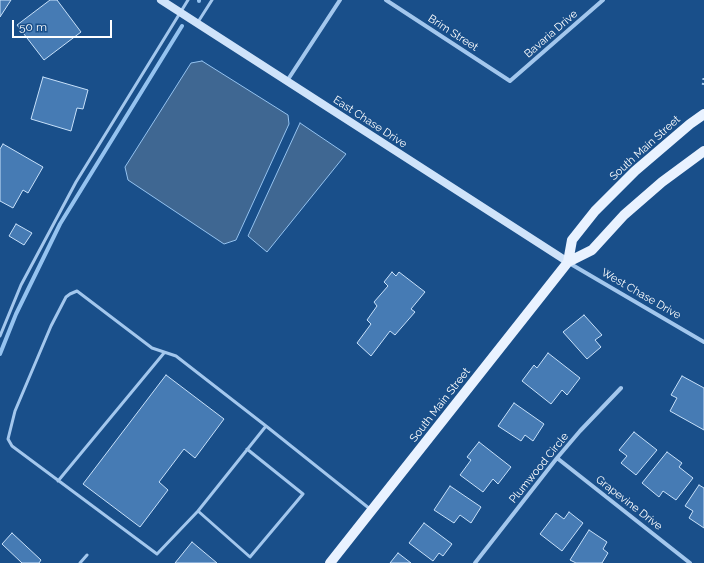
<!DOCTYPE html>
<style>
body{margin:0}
#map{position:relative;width:704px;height:563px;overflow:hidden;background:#194f8a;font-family:Raleway,sans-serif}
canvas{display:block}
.scale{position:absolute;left:12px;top:20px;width:100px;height:18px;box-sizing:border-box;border:2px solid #fff;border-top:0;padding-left:5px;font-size:12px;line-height:14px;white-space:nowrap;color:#fff;-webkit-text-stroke:3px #194f8a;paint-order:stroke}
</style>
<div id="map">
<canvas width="704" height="563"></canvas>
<div class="scale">50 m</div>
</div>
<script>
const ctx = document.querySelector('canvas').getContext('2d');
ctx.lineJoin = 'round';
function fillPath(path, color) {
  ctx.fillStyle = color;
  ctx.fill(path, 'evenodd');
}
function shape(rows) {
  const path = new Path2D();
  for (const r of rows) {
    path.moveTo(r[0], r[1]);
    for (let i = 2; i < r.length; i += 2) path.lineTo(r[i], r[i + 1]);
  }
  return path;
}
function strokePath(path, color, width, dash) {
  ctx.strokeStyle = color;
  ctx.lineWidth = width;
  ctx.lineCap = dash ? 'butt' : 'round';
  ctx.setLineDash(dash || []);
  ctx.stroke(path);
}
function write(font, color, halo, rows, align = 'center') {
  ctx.font = font + ' Raleway,sans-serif';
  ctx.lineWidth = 3;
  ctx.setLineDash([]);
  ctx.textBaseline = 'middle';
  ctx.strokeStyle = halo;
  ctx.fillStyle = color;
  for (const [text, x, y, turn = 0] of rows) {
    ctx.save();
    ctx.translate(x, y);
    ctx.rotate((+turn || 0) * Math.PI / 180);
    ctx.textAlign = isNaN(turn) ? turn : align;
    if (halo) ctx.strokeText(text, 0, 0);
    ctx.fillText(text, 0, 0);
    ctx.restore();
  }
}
const water = shape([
 [202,61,288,115,289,124,236,240,224,244,128,180,125,167,191,63,202,61],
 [300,123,346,154,267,252,248,236,300,123]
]);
fillPath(water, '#3f6792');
strokePath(water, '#95c3f0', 1);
strokePath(shape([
 [199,1,199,0],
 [0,354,16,314,60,224,182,26]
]), '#95c3f0', 4);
const building = shape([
 [0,0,11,0,0,17,0,0],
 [50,0,57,0,81,32,44,60,17,25,50,0],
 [43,77,88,90,83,109,77,108,71,131,31,119,43,77],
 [3,144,43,167,28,193,23,190,13,208,0,201,0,149,3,144],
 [16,224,32,233,24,245,9,236,16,224],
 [392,272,396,276,399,272,425,292,411,309,415,312,395,335,390,331,371,356,357,343,371,324,367,320,377,306,374,302,388,286,384,282,392,272],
 [584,315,602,335,595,340,601,347,587,359,563,332,584,315],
 [548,353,580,378,567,395,562,390,551,404,522,381,534,365,537,368,548,353],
 [166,375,224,419,195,458,184,449,159,482,168,490,140,527,83,484,166,375],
 [682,376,704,388,704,430,670,411,677,398,671,395,682,376],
 [514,403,544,424,533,441,525,435,521,441,498,426,514,403],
 [634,432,657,450,636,475,621,463,627,456,619,450,634,432],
 [479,442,511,467,498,484,493,479,483,492,460,475,471,460,467,457,479,442],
 [667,452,682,463,679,467,693,478,676,500,663,491,659,497,642,483,667,452],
 [699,485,704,488,704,528,689,518,693,511,685,506,699,485],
 [450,486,481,507,471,523,460,515,454,523,434,510,450,486],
 [569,512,583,523,562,551,540,534,556,513,564,519,569,512],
 [424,523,452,544,443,556,439,553,433,561,409,543,424,523],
 [589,530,607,542,603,549,608,553,602,563,576,563,570,560,589,530],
 [12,533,41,560,39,563,22,563,2,544,12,533],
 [192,542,217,563,175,563,192,542],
 [398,553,411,563,390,563,398,553]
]);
fillPath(building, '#467bb4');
strokePath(building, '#c8e1fa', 1);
strokePath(shape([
 [703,85,704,76]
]), '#a3c7ed', 2.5, [2, 3]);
strokePath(shape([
 [198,22,212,0],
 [0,336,21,285,76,182,188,0],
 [266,426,176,356,152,348,77,291,70,294,66,297,51,326,15,411,8,439,12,446,157,554,198,511,266,426,370,509],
 [58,481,164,353],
 [198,511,250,557,303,494,247,449],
 [80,563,87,555]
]), '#a3c7ed', 3);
strokePath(shape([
 [386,0,510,81,603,0],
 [287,81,340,0],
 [569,263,704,342],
 [557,458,690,563],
 [475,563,557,458,580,431,621,388]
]), '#a3c7ed', 4);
strokePath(shape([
 [161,0,568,262]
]), '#cfe3fa', 8);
strokePath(shape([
 [568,262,572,240,595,211,635,171,690,124,704,114],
 [330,563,568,262,592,250,624,215,662,182,704,151]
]), '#e9f2ff', 10);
write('11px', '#fff', '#194f8a', [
 ["Brim Street",453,33,33],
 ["Bavaria Drive",551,34,-41],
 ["East Chase Drive",370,122,33],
 ["South Main Street",645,148,-42],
 ["West Chase Drive",641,294,30],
 ["South Main Street",440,405,-52],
 ["Plumwood Circle",539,468,-51],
 ["Grapevine Drive",629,503,38]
]);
</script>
